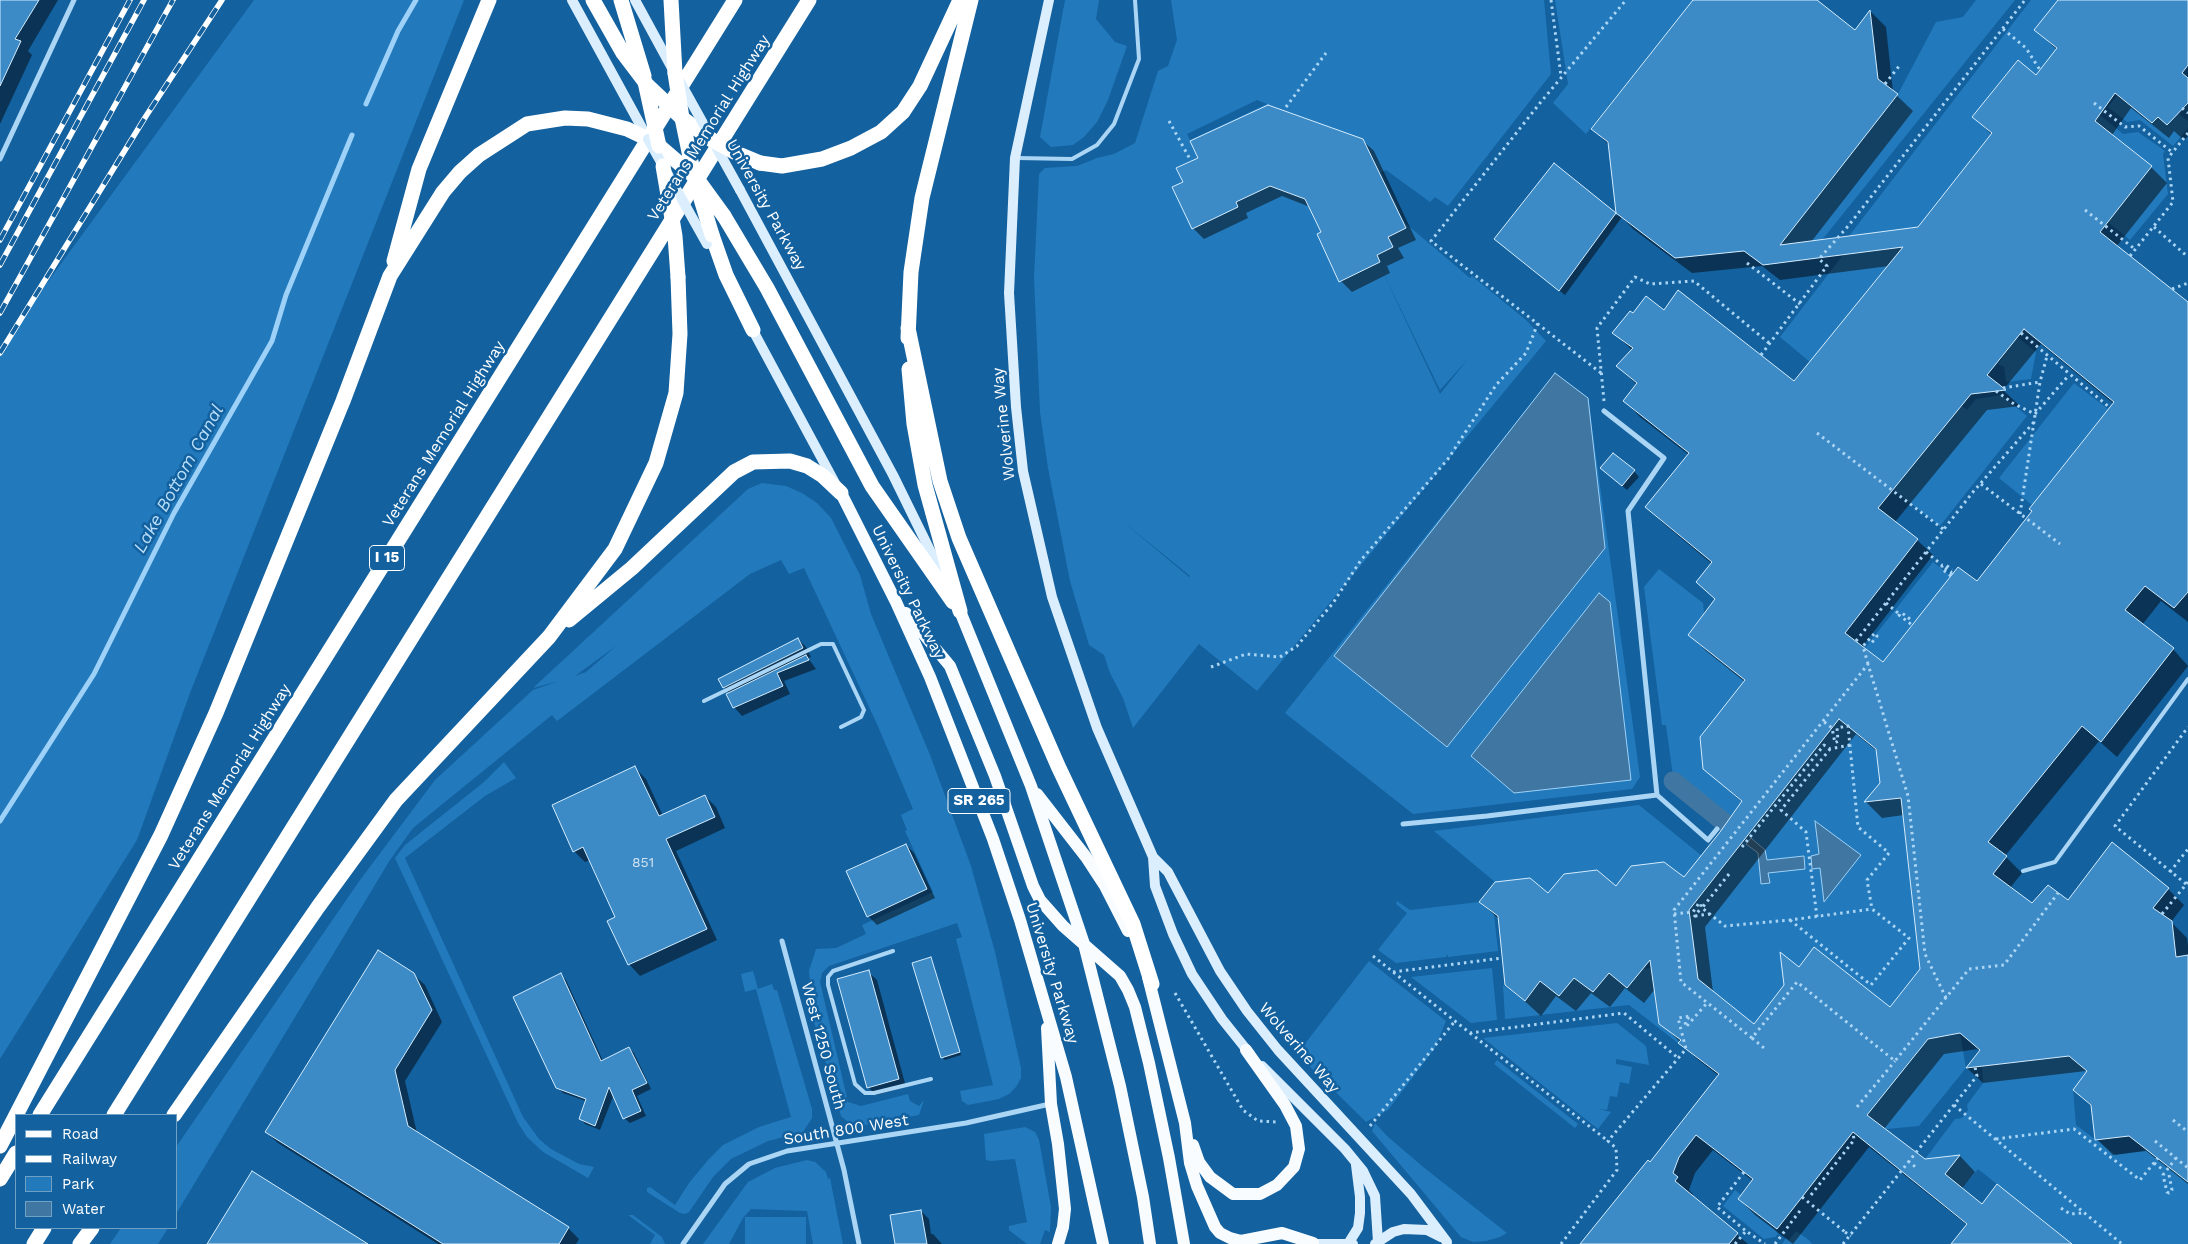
<!DOCTYPE html>
<style>
body{margin:0}
#map{position:relative;width:2188px;height:1244px;overflow:hidden;background:#13619f;font-family:"Work Sans",sans-serif}
canvas{display:block}
.legend{position:absolute;left:15px;top:1114px;width:162px;height:115px;box-sizing:border-box;background:#13619f;border:1px solid #71a0c5;margin:0;padding:6px 9px;list-style:none;font-size:15px;color:#fff}
.legend li{display:flex;align-items:center;gap:10px;height:25px}
.legend b{width:25px;border:1px solid #71a0c5}
</style>
<div id="map">
<canvas width="2188" height="1244"></canvas>
<ul class="legend">
<li><b style="height:6px;background:#f8fcff"></b>Road</li>
<li><b style="height:6px;background:#fff"></b>Railway</li>
<li><b style="height:14px;background:#227abc"></b>Park</li>
<li><b style="height:14px;background:#4076a2"></b>Water</li>
</ul>
</div>
<script>
const ctx = document.querySelector('canvas').getContext('2d');
ctx.lineJoin = 'round';
function fillPath(path, color) {
  ctx.fillStyle = color;
  ctx.fill(path, 'evenodd');
}
function shape(rows) {
  const path = new Path2D();
  for (const r of rows) {
    path.moveTo(r[0], r[1]);
    for (let i = 2; i < r.length; i += 2) path.lineTo(r[i], r[i + 1]);
  }
  return path;
}
function strokePath(path, color, width, dash) {
  ctx.strokeStyle = color;
  ctx.lineWidth = width;
  ctx.lineCap = dash ? 'butt' : 'round';
  ctx.setLineDash(dash || []);
  ctx.stroke(path);
}
function write(font, color, halo, rows, align = 'center') {
  ctx.font = font + ' "Work Sans",sans-serif';
  ctx.lineWidth = 5;
  ctx.setLineDash([]);
  ctx.textBaseline = 'middle';
  ctx.strokeStyle = halo;
  ctx.fillStyle = color;
  for (const [text, x, y, turn = 0] of rows) {
    ctx.save();
    ctx.translate(x, y);
    ctx.rotate((+turn || 0) * Math.PI / 180);
    ctx.textAlign = isNaN(turn) ? turn : align;
    if (halo) ctx.strokeText(text, 0, 0);
    ctx.fillText(text, 0, 0);
    ctx.restore();
  }
}
fillPath(shape([
 [254,0,464,0,190,693,137,840,0,1059,0,347],
 [1065,0,1099,0,1096,19,1115,42,1127,46,1108,100,1097,122,1084,137,1073,145,1051,147,1040,137],
 [1171,0,1544,0,1551,74,1448,206,1435,197,1430,202,1386,170,1381,172,1405,223,1470,278,1472,276,1526,320,1546,341,1257,691,1199,644,1133,728,1123,698,1110,673,1104,655,1089,645,1070,581,1048,468,1040,412,1034,278,1039,174,1045,168,1077,166,1097,158,1114,154,1135,143,1158,71,1168,66,1177,40],
 [1257,100,1267,104,1190,140,1187,134],
 [1380,266,1440,390,1468,359,1440,394],
 [1121,520,1190,576,1189,577],
 [1555,0,1693,0,1586,134,1553,103,1568,84],
 [1976,0,2015,0,1822,240,1780,245,1898,94,1936,22,1963,17],
 [2031,0,2058,0,2034,30,2057,48,2036,75,2017,60,1972,117,1992,133,1918,227,1849,236],
 [2117,96,2152,123,2158,117,2168,125,2178,113,2188,121,2188,128,2173,146,2140,120,2127,122,2108,107],
 [2090,107,2123,134,2138,132,2165,151,2163,154,2168,194,2130,240,2108,222,2152,166,2086,113],
 [1903,247,1810,362,1780,337,1843,255],
 [2017,337,2036,352,2031,379,2006,382,2004,367,1998,364],
 [1555,373,1588,398,1640,777,1632,789,1413,814,1285,713],
 [2074,383,2108,409,2032,505,1999,478],
 [2001,395,2027,416,1940,526,1893,490,1962,406,1967,410,1976,399],
 [762,483,786,486,802,493,817,503,831,518,860,575,871,614,930,755,971,866,995,952,1021,1068,1021,1078,1016,1087,1009,1094,999,1099,968,1105,962,1101,960,1091,993,1085,956,939,962,937,957,923,829,966,822,973,820,982,848,1102,861,1106,908,1094,910,1101,919,1106,924,1100,919,1115,854,1127,841,1116,809,1004,812,1001,809,971,816,949,836,948,866,934,862,925,933,892,905,831,907,830,901,815,913,809,877,724,804,568,789,574,781,560,750,574,557,721,552,715,413,828,390,860,176,1214,176,1147,360,880,435,780,533,690,559,681,533,688,748,489],
 [616,646,586,672,575,676],
 [1933,562,1951,576,1883,662,1865,648],
 [1659,569,1703,603,1704,613,1803,725,1732,697,1700,737,1703,769,1742,801,1727,821,1673,776,1666,725,1662,725,1644,587],
 [1839,719,1876,749,1881,783,1865,802,1901,798,1920,969,1890,1007,1814,947,1799,967,1780,953,1784,985,1754,1024,1698,979,1689,910],
 [504,762,516,778,485,796,405,858,523,1117,539,1139,551,1149,579,1164,594,1167,588,1178,543,1152,527,1137,518,1123,395,858,405,845,484,782],
 [1639,805,1702,856,1684,877,1664,862,1631,866,1616,886,1597,870,1564,874,1548,893,1530,878,1495,882,1434,831],
 [1397,901,1410,910,1479,902,1494,914,1498,951,1448,957,1448,954,1446,957,1396,963,1378,950,1407,913,1396,904],
 [1369,961,1446,1021,1435,1048,1388,1110,1366,1122,1297,1054],
 [1653,965,1655,1002,1657,1002,1681,1040,1678,1043,1629,1005,1505,1019,1503,985,1525,1001,1540,981,1559,996,1574,978,1593,992,1609,973,1627,988,1642,969,1651,968],
 [1492,968,1497,1020,1471,1023,1411,977],
 [753,971,758,989,772,984,774,990,777,990,812,1109,812,1118,803,1132,768,1141,731,1159,713,1177,689,1212,685,1214,680,1213,647,1192,647,1188,650,1187,675,1205,689,1183,708,1160,723,1145,759,1127,791,1117,756,989,745,992,741,974],
 [1617,1023,1646,1046,1649,1065,1616,1059,1616,1064,1632,1067,1629,1084,1620,1082,1617,1097,1610,1096,1607,1110,1598,1109,1611,1112,1598,1129,1483,1038],
 [1960,1033,1966,1068,1919,1126,1887,1129,1867,1115,1928,1039],
 [2069,1056,2087,1071,2073,1090,2076,1125,2116,1155,2148,1150,2188,1182,2188,1244,2072,1244,1978,1169,1963,1188,1945,1174,1959,1155,1925,1159,1955,1119,1962,1118,1968,1110,1967,1105,1983,1083,1982,1066],
 [1497,1060,1578,1124,1575,1128,1494,1064],
 [1375,1123,1387,1136,1422,1166,1507,1233,1500,1237,1486,1241,1473,1242,1461,1237,1372,1131],
 [1025,1127,1035,1132,1039,1140,1051,1207,1050,1232,1045,1230,1040,1244,1027,1244,1009,1230,1009,1226,1027,1222,1015,1159,991,1161,986,1160,984,1134],
 [807,1160,815,1162,826,1172,828,1179,830,1178,843,1244,813,1244,807,1211,751,1209,743,1218,729,1244,703,1244,748,1182,775,1168],
 [1735,1190,1741,1195,1738,1199,1774,1228,1778,1234,1775,1237,1764,1239,1723,1206],
 [628,1215,633,1215,662,1237,665,1244,650,1244,655,1235],
 [745,1217,806,1217,806,1244,745,1244],
 [121,1228,168,1228,158,1244,110,1244],
 [1796,1231,1809,1240,1812,1244,1782,1244,1786,1238,1789,1240]
]), '#227abc');
const water = shape([
 [1555,373,1588,398,1605,548,1447,747,1334,656,1555,373],
 [1599,593,1610,602,1631,780,1514,793,1471,756,1599,593],
 [1815,821,1861,855,1824,902,1820,868,1812,869,1811,856,1819,854,1815,821],
 [1751,838,1765,850,1767,860,1804,856,1805,869,1768,873,1770,883,1761,884,1758,853,1746,844,1751,838]
]);
fillPath(water, '#4076a2');
strokePath(water, '#9dd1f7', 1);
fillPath(shape([
 [0,0,58,0,28,51,32,55,0,124],
 [1694,0,1815,0,1855,32,1870,11,1886,27,1893,92,1913,111,1811,242,1919,228,1992,135,1974,117,2037,77,2057,50,2036,30,2060,0,2188,0,2188,136,2184,140,2174,131,2169,138,2131,108,2112,135,2151,167,2167,183,2116,247,2188,304,2188,622,2161,601,2142,625,2173,649,2188,666,2117,757,2099,741,2005,856,2022,873,2010,888,2032,905,2168,889,2184,905,2171,922,2187,938,2188,945,2188,1184,2146,1151,2113,1155,2097,1139,2092,1107,2075,1090,2088,1072,2086,1071,1983,1083,1967,1068,1981,1052,1978,1049,1944,1054,1884,1129,1925,1161,1960,1156,1975,1172,1962,1189,1983,1206,2070,1244,1953,1244,1967,1225,1869,1147,1793,1244,1755,1215,1739,1199,1753,1181,1713,1150,1695,1173,1689,1190,1693,1194,1691,1196,1748,1244,1582,1244,1650,1164,1719,1076,1696,1058,1661,1023,1655,989,1644,1003,1625,988,1610,1007,1591,993,1576,1011,1556,996,1541,1016,1506,984,1500,920,1480,902,1617,888,1684,878,1721,833,1742,802,1705,769,1745,682,1706,651,1690,635,1716,600,1697,582,1712,564,1663,523,1647,507,1689,455,1640,417,1625,401,1637,385,1618,366,1632,350,1614,333,1633,315,1664,312,1794,383,1889,266,1780,280,1762,266,1692,273,1633,229,1622,217,1565,295,1501,244,1554,165,1617,216,1609,145,1593,129],
 [2041,344,2114,404,1977,583,1884,663,1862,647,1933,555,1917,540,1895,522,1987,410,2020,406,2003,390],
 [1856,734,1878,752,1882,784,1866,802,1882,818,1904,815,1921,970,1890,1009,1799,969,1755,1025,1713,992,1705,927],
 [1362,140,1374,151,1416,240,1398,248,1404,258,1387,266,1390,273,1352,292,1341,281,1322,233,1310,207,1282,196,1246,213,1248,218,1204,239,1193,228,1174,187],
 [1634,471,1639,477,1627,490,1607,473],
 [798,639,806,647,811,657,808,658,816,669,784,681,790,694,742,716,734,707,730,694,724,687],
 [635,768,646,779,663,816,705,796,716,807,725,828,676,851,717,940,640,976,629,964,617,918,590,860,585,862,574,851],
 [906,845,914,853,935,898,877,925,869,917,848,872],
 [931,958,961,1055,945,1060,942,1057],
 [868,972,877,980,906,1087,876,1095,868,1087],
 [413,974,425,985,442,1022,405,1081,417,1133,568,1228,579,1239,576,1244,438,1244,278,1143,266,1132],
 [561,975,566,980,603,1061,629,1048,634,1053,651,1089,637,1096,646,1116,630,1123,624,1118,614,1094,600,1130,585,1124,580,1118,586,1101,563,1093,557,1087],
 [921,1211,929,1219,931,1234,933,1234,942,1244,896,1244]
]), '#0007');
strokePath(shape([
 [366,104,398,31,416,0],
 [0,821,94,674,174,513,272,341,286,295,352,135]
]), '#9dd1f7', 5);
strokePath(shape([
 [1673,781,1725,823]
]), '#4076a2', 19);
const building = shape([
 [0,0,39,0,15,39,21,41,0,86,0,0],
 [1693,0,1817,0,1855,30,1870,10,1878,79,1898,94,1780,245,1918,227,1992,133,1972,117,2018,60,2036,75,2057,48,2034,30,2058,0,2188,0,2188,65,2182,73,2188,78,2188,103,2167,125,2158,117,2152,123,2115,93,2095,121,2152,166,2100,232,2188,302,2188,592,2174,608,2145,586,2125,610,2174,648,2101,742,2082,726,1988,842,2007,856,1993,874,2032,903,2048,885,2068,900,2112,842,2169,888,2153,908,2172,921,2176,957,2188,955,2188,1182,2129,1136,2095,1140,2091,1105,2073,1090,2087,1071,2069,1056,1966,1068,1980,1050,1960,1033,1928,1039,1867,1115,1925,1159,1960,1155,1945,1174,1982,1204,1997,1184,2072,1244,1951,1244,1967,1224,1853,1132,1777,1229,1738,1199,1753,1179,1696,1135,1679,1157,1673,1173,1678,1177,1675,1181,1738,1233,1729,1244,1580,1244,1648,1160,1650,1162,1719,1074,1678,1043,1681,1040,1659,1024,1650,960,1627,988,1609,973,1593,992,1574,978,1559,996,1540,981,1525,1001,1505,985,1498,916,1479,902,1495,882,1530,878,1548,893,1564,874,1597,870,1616,886,1631,866,1664,862,1684,877,1720,832,1742,801,1703,769,1700,737,1745,680,1688,635,1715,599,1696,582,1712,562,1645,507,1689,453,1623,401,1637,383,1616,366,1633,348,1612,333,1630,311,1633,313,1646,296,1664,310,1678,290,1794,381,1903,247,1763,265,1744,251,1675,258,1616,213,1608,142,1591,129,1693,0],
 [2024,329,2114,402,2029,509,2032,511,1977,581,1958,567,1883,662,1845,633,1918,539,1878,508,1971,394,2006,390,1987,375,2024,329],
 [1839,719,1876,749,1880,783,1864,802,1901,798,1920,969,1890,1007,1814,947,1799,967,1780,952,1784,985,1754,1024,1698,979,1689,910,1839,719],
 [1268,105,1363,139,1406,228,1388,237,1393,247,1377,255,1380,262,1339,282,1317,234,1321,232,1305,199,1270,186,1236,202,1238,207,1192,229,1172,187,1183,182,1176,168,1198,158,1190,141,1268,105],
 [1554,163,1616,213,1559,291,1494,239,1554,163],
 [1613,453,1635,470,1622,486,1600,468,1613,453],
 [798,638,803,648,723,688,718,679,798,638],
 [806,655,809,660,777,673,783,686,733,708,726,694,806,655],
 [635,766,659,816,705,795,715,817,666,839,707,929,628,965,607,921,615,917,583,847,573,852,552,805,635,766],
 [906,844,927,889,867,917,846,871,906,844],
 [378,950,414,973,432,1010,395,1070,408,1126,569,1227,559,1244,443,1244,265,1132,378,950],
 [931,957,960,1052,941,1058,912,963,931,957],
 [869,970,899,1079,867,1088,837,979,869,970],
 [561,973,601,1061,629,1047,647,1083,632,1090,641,1111,623,1119,609,1087,595,1126,579,1119,586,1099,556,1088,513,997,561,973],
 [252,1171,368,1244,207,1244,252,1171],
 [921,1210,927,1244,895,1244,890,1215,921,1210]
]);
fillPath(building, '#3c8ac6');
strokePath(building, '#d4ecfe', 1);
strokePath(shape([
 [1551,0,1561,76],
 [2003,29,2026,48,2040,70],
 [1885,84,1900,65],
 [2094,103,2125,127,2139,126,2172,152],
 [1286,107,1326,53],
 [2182,108,2188,113],
 [1169,121,1191,161],
 [2085,210,2136,250],
 [2154,227,2188,257],
 [2130,256,2173,202,2168,158,2188,133],
 [1747,263,1800,304],
 [2172,289,2188,283],
 [2021,333,2109,407],
 [1761,355,1827,266,1819,259,1849,225,2025,0],
 [1601,373,1431,241,1540,103,1626,0],
 [2003,388,2040,382],
 [1996,391,2014,404,2035,414,2069,375],
 [1604,401,1597,328,1635,277,1650,284,1694,281,1769,343],
 [1817,433,1943,529],
 [1981,484,2060,544],
 [2020,514,2040,382,2047,356],
 [1926,552,1942,565],
 [1945,568,1952,573,1953,570],
 [1951,576,1942,569,1942,566,1946,565,1952,570],
 [1886,603,1898,613],
 [1910,619,1902,613,1899,615,1912,625],
 [1856,641,1973,492,2034,422],
 [1868,664,1863,646,1875,633,1877,636,1870,645],
 [1211,667,1246,654,1280,657,1297,646,1333,603,1361,560,1448,459,1496,385,1526,353,1538,323],
 [1742,847,1824,745,1830,749,1850,745],
 [2170,872,2188,849],
 [1729,874,1702,908,1725,926,1790,920,1872,909],
 [2186,884,2115,826,2188,727],
 [1674,914,1693,912,1699,903,1701,904,1701,908,1694,917],
 [2162,914,2188,882],
 [1695,916,1709,914],
 [1817,917,1806,832,1781,810,1830,749],
 [1790,920,1871,985,1909,938,1872,909,1867,880,1889,853,1858,827,1848,726,1837,728,1838,741,1835,743,1832,728,1823,721],
 [1373,956,1470,1033,1624,1013,1678,1058],
 [1393,972,1502,958],
 [1175,993,1243,1110,1258,1121,1276,1122],
 [1946,998,1925,954,1908,796,1868,664,1674,910,1681,982,1752,1038,1797,982,1895,1061,1969,969,2004,965,2058,893],
 [1689,1017,1685,1022,1686,1027,1707,1003],
 [1470,1033,1608,1141],
 [1752,1038,1764,1048],
 [1954,1105,2122,1244],
 [1857,1107,1895,1061],
 [2173,1120,2188,1132],
 [1370,1126,1455,1021],
 [1996,1139,2074,1129,2140,1180,2158,1158],
 [2155,1141,2188,1168],
 [1908,1161,1918,1169],
 [2154,1163,2162,1169],
 [1744,1172,1717,1207,1746,1231],
 [2169,1175,2172,1190,2169,1193,2167,1192,2163,1175,2176,1158],
 [1811,1195,1854,1140,1853,1132],
 [2061,1208,2070,1214,2083,1213],
 [1845,1232,1851,1236],
 [1561,1244,1617,1170,1616,1148,1608,1141,1686,1049,1678,1018,1690,1016],
 [1735,1244,1746,1231,1765,1244],
 [1775,1244,1802,1208],
 [1843,1244,1977,1076,1975,1067]
]), '#abd5f4', 3, [2.5, 4]);
strokePath(shape([
 [1017,158,1072,159,1097,145,1114,124,1139,59,1135,0],
 [704,701,821,644,833,644,864,710,861,717,841,727],
 [2023,871,2055,862,2188,679],
 [893,951,833,971,828,977,828,985,855,1084,865,1093,874,1093,931,1079]
]), '#abd5f4', 4);
strokePath(shape([
 [0,159,74,0],
 [1657,795,1708,840,1717,829],
 [1403,824,1487,816,1657,795,1628,511,1664,458,1604,411],
 [782,941,844,1170,859,1244],
 [683,1244,725,1184,749,1164,787,1151,966,1123,1050,1104]
]), '#abd5f4', 5);
strokePath(shape([
 [572,0,648,139],
 [635,0,672,68],
 [1049,0,1015,158,1009,293,1016,407,1023,471,1052,597,1097,728,1153,857,1155,886,1173,934,1192,974,1222,1019,1250,1054],
 [740,190,893,475,945,581],
 [750,325,835,483],
 [1153,857,1168,872,1220,971,1247,1011,1278,1050,1411,1194,1447,1242],
 [1262,1066,1345,1149,1363,1171,1375,1196,1378,1242],
 [1306,1244,1353,1244],
 [1348,1244,1358,1228,1360,1213,1360,1197,1356,1165],
 [1375,1244,1393,1232,1404,1229,1427,1230,1441,1237]
]), '#dbeefd', 10);
strokePath(shape([
 [841,493,896,602,930,677,993,839,1020,920,1066,1077,1103,1244],
 [960,611,1031,786,1084,944,1120,1086,1143,1197,1150,1244],
 [906,613,950,666,995,776,1033,886,1040,900,1063,926,1120,976,1128,990,1135,1007,1149,1063,1169,1158,1184,1244],
 [1037,794,1086,857,1105,886,1128,931],
 [1148,977,1185,1123,1190,1163,1197,1186,1215,1227,1220,1233,1230,1238,1241,1241,1282,1233,1313,1243],
 [1047,1028,1051,1104,1058,1144,1065,1209,1063,1227,1058,1244],
 [1193,1145,1199,1162,1210,1177,1233,1194,1260,1194,1277,1185,1294,1167,1299,1149,1296,1126,1285,1105,1246,1050]
]), '#f8fcff', 12);
strokePath(shape([
 [593,0,623,53,645,82],
 [621,0,644,76],
 [671,0,675,73],
 [682,118,694,176],
 [682,118,712,140],
 [659,146,694,176],
 [760,163,782,166,822,159,851,148,881,132,903,112,920,86,960,0],
 [724,216,767,288,872,486,953,602],
 [712,235,726,275,753,330],
 [394,261,419,169,489,0],
 [908,328,940,481,959,538,1058,766,1133,924,1152,984],
 [908,338,911,272,922,198,971,0],
 [909,369,914,424,925,485,960,611],
 [569,620,632,568,734,472,753,462,790,461,807,466,823,476,841,493],
 [40,1115,735,0],
 [114,1115,809,0],
 [174,1115,318,907,396,800,549,637,615,549,656,463,676,393,680,334,678,277],
 [0,1146,161,835,216,713,343,401,390,276,443,192,460,172,479,155,527,124,565,118,588,119,627,129,648,139],
 [0,1179,16,1153],
 [34,1244,44,1228],
 [80,1244,92,1228]
]), '#fff', 15);
const rail = shape([
 [0,240,130,0],
 [0,265,144,0],
 [0,313,173,0],
 [0,353,146,116,222,0]
]);
strokePath(rail, '#fff', 5.5);
strokePath(rail, '#13619f', 4, [11]);
strokePath(shape([
 [1802,1197,1845,1232]
]), '#abd5f4', 3, [2.5, 4]);
strokePath(shape([
 [679,80,740,190],
 [648,139,707,244]
]), '#dbeefd', 10);
strokePath(shape([
 [675,73,682,118],
 [645,82,659,146],
 [646,84,682,118],
 [712,140,736,153,760,163],
 [663,166,675,236,678,277],
 [694,176,712,235],
 [700,183,724,216]
]), '#fff', 15);
write('14px', '#cee2f1', null, [
 ["851",643,863]
]);
for (const [x, y, w] of [
 [387,558,35],
 [979,801,62]
]) {
  const box = new Path2D();
  box.roundRect(x - w / 2, y - 12.5, w, 25, 4);
  ctx.fillStyle = '#13619f';
  ctx.fill(box);
  strokePath(box, '#fff', 1);
}
write('bold 15px', '#fff', null, [
 ["I 15",387,558],
 ["SR 265",979,801]
]);
write('16px', '#fff', '#13619f', [
 ["Veterans Memorial Highway",709,128,-58],
 ["University Parkway",766,205,61],
 ["Wolverine Way",1004,424,-96],
 ["Veterans Memorial Highway",444,434,-58],
 ["University Parkway",908,592,64],
 ["Veterans Memorial Highway",230,777,-58],
 ["University Parkway",1052,973,73],
 ["West 1250 South",823,1046,75],
 ["Wolverine Way",1299,1048,49],
 ["South 800 West",846,1130,-9]
]);
write('italic 18px', '#b8defa', '#13619f', [
 ["Lake Bottom Canal",179,479,-61]
]);
</script>
